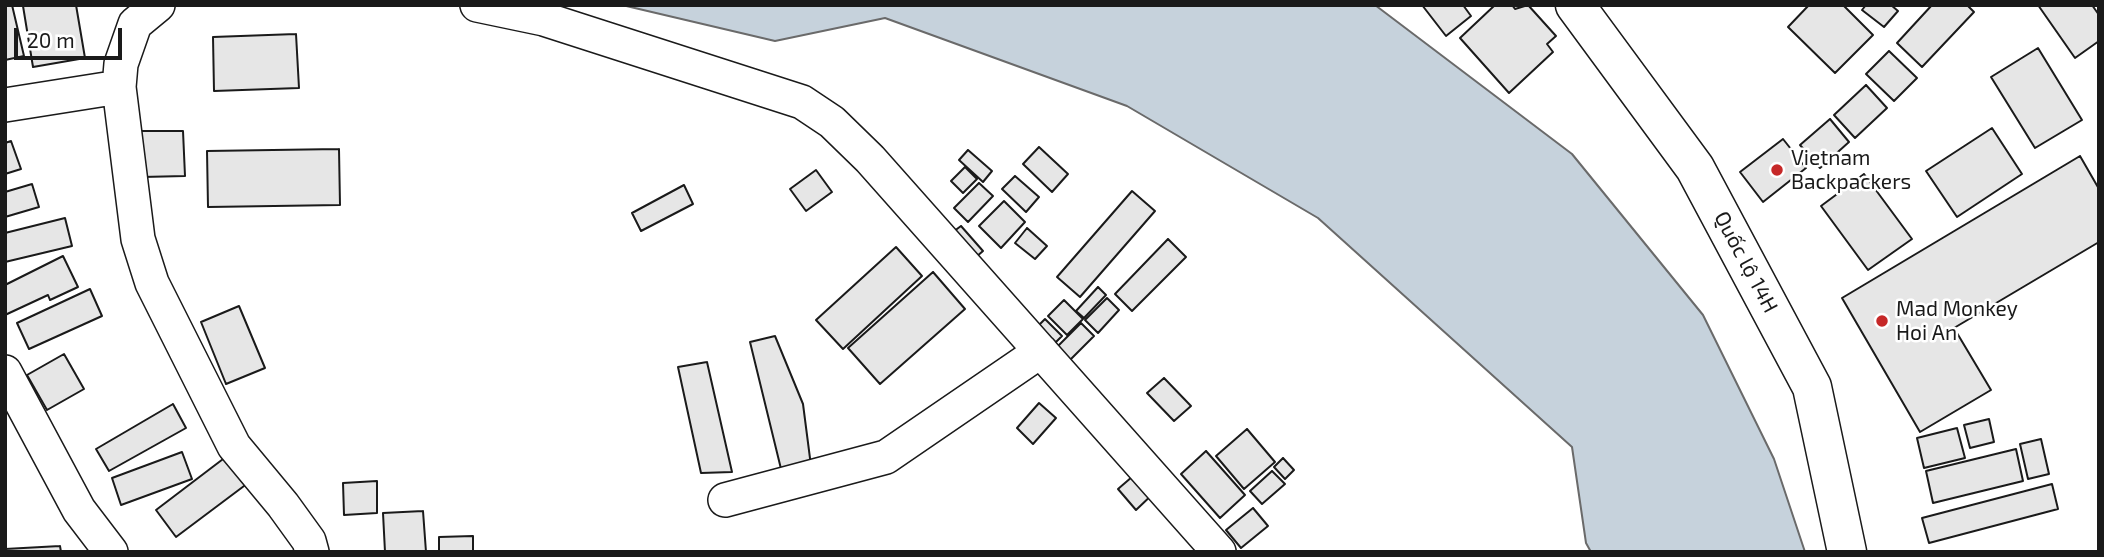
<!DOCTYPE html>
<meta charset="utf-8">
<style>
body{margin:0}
#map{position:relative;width:2104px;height:557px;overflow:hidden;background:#fff;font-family:"Exo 2",sans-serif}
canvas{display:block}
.frame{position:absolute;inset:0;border:7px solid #1a1a1a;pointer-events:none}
.scale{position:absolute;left:14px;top:28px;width:108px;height:32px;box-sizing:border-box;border:4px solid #1a1a1a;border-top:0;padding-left:9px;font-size:21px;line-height:24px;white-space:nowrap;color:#1a1a1a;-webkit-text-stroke:5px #fff;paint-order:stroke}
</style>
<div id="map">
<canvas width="2104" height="557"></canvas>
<div class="frame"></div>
<div class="scale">20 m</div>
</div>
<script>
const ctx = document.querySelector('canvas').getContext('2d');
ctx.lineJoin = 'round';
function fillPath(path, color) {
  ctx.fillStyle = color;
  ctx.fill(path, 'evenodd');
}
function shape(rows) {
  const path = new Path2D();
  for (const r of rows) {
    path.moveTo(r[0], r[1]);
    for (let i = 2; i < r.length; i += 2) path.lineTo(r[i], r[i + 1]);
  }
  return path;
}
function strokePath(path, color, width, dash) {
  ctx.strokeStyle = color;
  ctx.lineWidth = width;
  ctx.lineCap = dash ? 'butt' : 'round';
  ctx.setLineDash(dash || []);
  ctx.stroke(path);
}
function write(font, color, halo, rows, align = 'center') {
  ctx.font = font + ' "Exo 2",sans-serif';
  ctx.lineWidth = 5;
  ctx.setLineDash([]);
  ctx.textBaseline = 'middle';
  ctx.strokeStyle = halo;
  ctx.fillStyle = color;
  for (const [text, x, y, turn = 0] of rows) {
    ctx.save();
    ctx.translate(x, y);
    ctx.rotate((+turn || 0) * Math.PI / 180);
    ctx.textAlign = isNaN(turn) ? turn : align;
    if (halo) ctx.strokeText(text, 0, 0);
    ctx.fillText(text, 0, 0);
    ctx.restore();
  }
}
const water = shape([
 [622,5,1375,5,1572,154,1703,315,1774,459,1805,552,1591,552,1586,543,1572,447,1318,218,1127,106,885,18,775,41,622,5]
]);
fillPath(water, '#c6d2dc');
strokePath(water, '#6a6a6a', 2);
const building = shape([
 [5,5,12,5,24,56,5,60,5,5],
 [76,5,85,58,33,67,23,6,76,5],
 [1422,5,1463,5,1471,16,1446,36,1422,5],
 [1495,5,1512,5,1515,9,1528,5,1556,36,1547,44,1553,52,1509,93,1460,38,1495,5],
 [1809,5,1843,5,1873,35,1835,73,1788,27,1809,5],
 [1866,5,1891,5,1898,11,1884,27,1862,10,1866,5],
 [1932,5,1967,5,1974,12,1922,67,1897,43,1932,5],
 [2038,5,2092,5,2099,15,2099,41,2075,58,2038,5],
 [296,34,299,88,214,91,213,37,296,34],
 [2038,48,2082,120,2035,148,1991,77,2038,48],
 [1889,51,1917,78,1894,101,1866,74,1889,51],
 [1866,85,1887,108,1855,138,1834,115,1866,85],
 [1830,119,1849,142,1820,168,1800,145,1830,119],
 [1992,128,2022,174,1957,217,1926,171,1992,128],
 [141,131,183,131,185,176,142,177,141,131],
 [1783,139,1806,168,1763,202,1740,172,1783,139],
 [11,141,21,169,5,174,5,143,11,141],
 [1039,147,1068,174,1052,192,1023,164,1039,147],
 [339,149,340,205,208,207,207,151,339,149],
 [968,150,992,171,983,182,959,160,968,150],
 [2080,156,2099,189,2099,242,1954,328,1991,390,1920,432,1842,298,2080,156],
 [965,167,977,179,963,193,951,181,965,167],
 [816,170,832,192,806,211,790,189,816,170],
 [1864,174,1912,239,1868,270,1821,206,1864,174],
 [1015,176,1039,197,1026,212,1002,189,1015,176],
 [979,183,993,196,968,222,954,208,979,183],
 [32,184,39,207,5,217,5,192,32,184],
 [684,185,693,204,641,231,632,213,684,185],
 [1132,191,1155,211,1080,297,1057,277,1132,191],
 [1004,201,1025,222,1001,248,979,226,1004,201],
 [65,218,72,246,5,262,5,233,65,218],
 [961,226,983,251,969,263,946,237,961,226],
 [1027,228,1047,246,1035,259,1015,243,1027,228],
 [1168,239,1186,257,1132,311,1115,294,1168,239],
 [896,247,922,276,843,349,816,320,896,247],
 [63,256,78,287,50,300,48,295,5,315,5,285,63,256],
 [933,272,965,309,880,384,848,348,933,272],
 [1098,287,1106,295,1084,318,1076,311,1098,287],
 [90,289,102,316,29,349,17,323,90,289],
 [1107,298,1119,310,1098,333,1085,320,1107,298],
 [1064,300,1083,319,1067,335,1048,316,1064,300],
 [239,306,265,368,226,384,201,322,239,306],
 [1045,319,1062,336,1051,347,1035,329,1045,319],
 [1081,323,1094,336,1066,364,1053,351,1081,323],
 [775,336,803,404,811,466,782,473,750,342,775,336],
 [64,354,84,389,47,410,27,375,64,354],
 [707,362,732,472,701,473,678,367,707,362],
 [1164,378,1191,406,1174,421,1147,393,1164,378],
 [1039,403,1056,418,1033,444,1017,428,1039,403],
 [173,404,186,428,109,471,96,449,173,404],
 [1989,419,1994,442,1970,448,1964,425,1989,419],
 [1957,428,1965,458,1924,468,1917,438,1957,428],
 [1247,429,1275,462,1244,489,1216,456,1247,429],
 [2041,439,2049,474,2028,479,2020,444,2041,439],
 [2016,449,2023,481,1933,503,1926,471,2016,449],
 [1206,451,1245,495,1220,518,1181,474,1206,451],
 [182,452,192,479,121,505,112,478,182,452],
 [227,456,248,483,176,537,156,510,227,456],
 [1283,458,1294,470,1285,479,1274,467,1283,458],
 [1140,470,1157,490,1136,510,1118,489,1140,470],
 [1272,471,1285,484,1262,504,1250,491,1272,471],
 [377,481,377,513,344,515,343,483,377,481],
 [2052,484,2058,509,1929,543,1922,518,2052,484],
 [1253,508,1268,526,1241,548,1226,530,1253,508],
 [423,511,426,552,385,552,383,513,423,511],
 [473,536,473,552,439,552,439,537,473,536],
 [60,546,61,552,5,552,5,549,60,546]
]);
fillPath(building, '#e6e6e6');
strokePath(building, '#1a1a1a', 2);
const minor = shape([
 [158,5,135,24,121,64,119,87,138,239,152,283,234,446,283,505,309,541,312,552],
 [477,5,544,19,802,102,832,122,870,159,1219,552],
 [5,105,119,87],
 [5,372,79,510,111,552],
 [725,500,886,457,1041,351]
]);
const primary = shape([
 [1575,5,1695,168,1812,387,1847,552]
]);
strokePath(minor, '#1a1a1a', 36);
strokePath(primary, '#1a1a1a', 41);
strokePath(minor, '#fff', 33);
strokePath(primary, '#fff', 38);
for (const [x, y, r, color] of [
 [1777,170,7,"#c62828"],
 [1882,321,7,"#c62828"]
]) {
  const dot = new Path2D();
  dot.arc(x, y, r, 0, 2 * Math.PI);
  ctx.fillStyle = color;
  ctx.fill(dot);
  strokePath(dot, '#fff', 2.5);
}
write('21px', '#1a1a1a', '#fff', [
 ["Vietnam",1791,158],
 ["Backpackers",1791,182],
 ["Mad Monkey",1896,309],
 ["Hoi An",1896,333]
], 'left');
write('21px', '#1a1a1a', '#fff', [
 ["Quốc lộ 14H",1746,262,62]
]);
</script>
